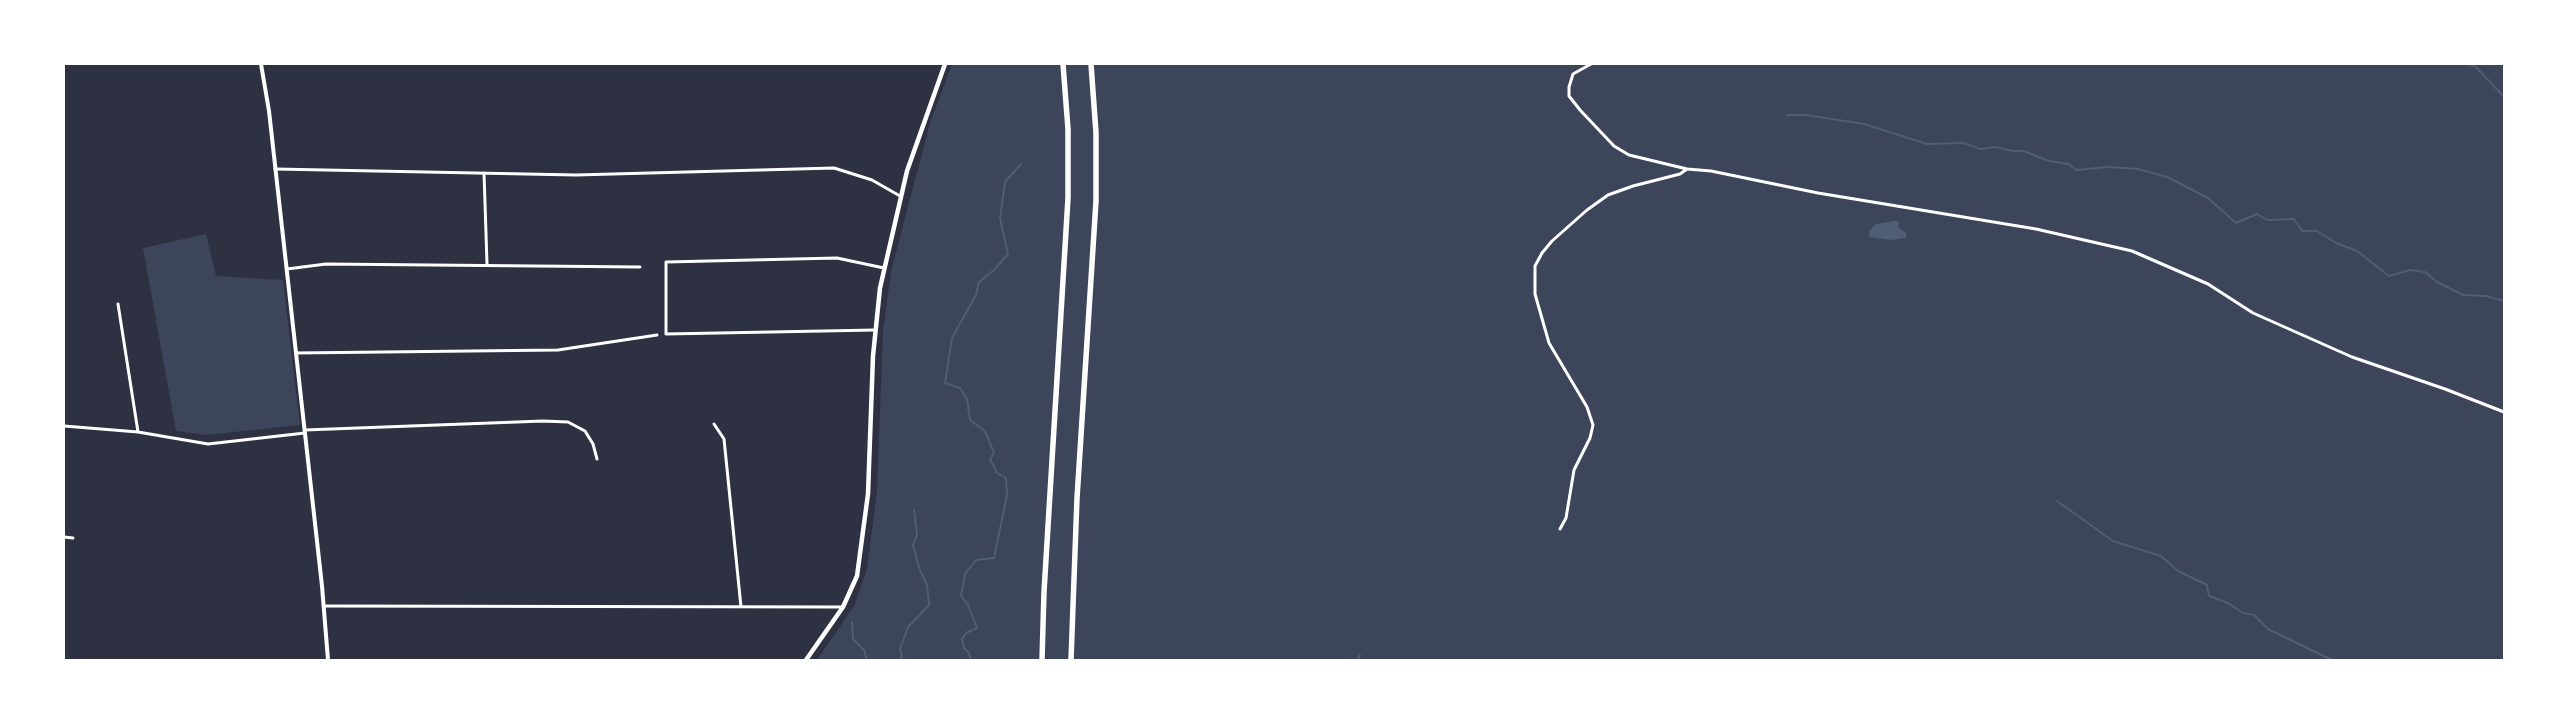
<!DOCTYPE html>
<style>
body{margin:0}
#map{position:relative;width:2568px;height:724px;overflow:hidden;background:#2d3142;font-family:Manrope,sans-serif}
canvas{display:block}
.frame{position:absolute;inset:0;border:65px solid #fff;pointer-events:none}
</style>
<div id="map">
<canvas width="2568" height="724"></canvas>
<div class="frame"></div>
</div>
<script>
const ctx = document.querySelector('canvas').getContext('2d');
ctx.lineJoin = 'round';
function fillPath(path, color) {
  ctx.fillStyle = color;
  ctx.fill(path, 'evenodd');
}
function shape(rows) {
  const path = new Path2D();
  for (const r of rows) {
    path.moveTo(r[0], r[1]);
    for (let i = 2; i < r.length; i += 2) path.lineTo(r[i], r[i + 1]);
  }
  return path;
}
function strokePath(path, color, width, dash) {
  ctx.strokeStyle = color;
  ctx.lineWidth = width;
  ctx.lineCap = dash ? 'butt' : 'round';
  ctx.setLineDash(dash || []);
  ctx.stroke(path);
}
fillPath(shape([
 [952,64,2504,64,2504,660,817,660,854,606,867,569,877,491,883,331,891,271,930,123],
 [206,234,216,276,283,280,300,425,206,435,176,431,143,248]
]), '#3c4559');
fillPath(shape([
 [1895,221,1899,222,1899,228,1906,233,1906,238,1891,240,1869,237,1870,230,1876,224]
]), '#4f5d75');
strokePath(shape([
 [2468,64,2476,67,2504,97],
 [1787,115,1806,115,1864,124,1927,144,1964,143,1980,149,1995,147,2013,151,2024,151,2049,161,2069,164,2076,170,2108,167,2138,169,2167,177,2208,198,2236,223,2257,214,2267,220,2294,219,2302,231,2317,231,2336,243,2357,251,2389,276,2410,270,2425,272,2437,282,2463,295,2486,296,2504,301],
 [2057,501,2113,541,2161,556,2178,571,2207,585,2209,596,2228,603,2243,613,2254,615,2268,629,2332,660],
 [852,622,853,639,864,650,867,660],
 [899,660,902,657,900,649,908,627,929,605,927,585,919,568,913,545,917,535,914,510],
 [971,660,969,653,964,648,962,639,966,633,977,628,968,605,961,596,965,574,976,560,994,558,1007,495,1006,478,997,473,990,459,994,453,985,431,970,420,967,399,960,388,945,383,952,338,976,295,979,282,994,270,1008,254,1000,219,1005,182,1021,164],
 [1357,660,1360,655]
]), '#4f5d75', 2);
strokePath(shape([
 [1591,64,1573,74,1569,87,1569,96,1580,110,1614,146,1629,155,1687,169],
 [275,169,576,175,834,168,872,180,900,196],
 [484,173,487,264],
 [287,269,326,264,640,267],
 [118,304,138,432],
 [875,330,666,334,666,262,837,258,884,268],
 [296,353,558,350,657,335],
 [714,424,724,439,741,607],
 [64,426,138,432,208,444,305,433],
 [305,430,543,421,568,422,585,431,593,444,597,459],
 [1560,529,1566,518,1574,470,1590,438,1593,425,1587,407,1549,343,1535,294,1535,266,1542,253,1552,241,1587,210,1608,195,1633,186,1680,174,1687,169,1711,171,1818,193,2036,229,2132,251,2208,284,2253,313,2352,357,2445,389,2504,412],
 [64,537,73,538],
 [324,606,843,607]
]), '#fff', 3);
strokePath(shape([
 [261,64,269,111,322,586,328,660]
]), '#fff', 4);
strokePath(shape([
 [806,660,843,607,857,576,868,494,873,356,880,288,907,171,945,64]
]), '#fff', 4.5);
strokePath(shape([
 [1042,660,1044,592,1068,198,1068,129,1063,64],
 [1071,660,1077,498,1096,201,1096,133,1091,64]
]), '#fff', 5.5);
</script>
